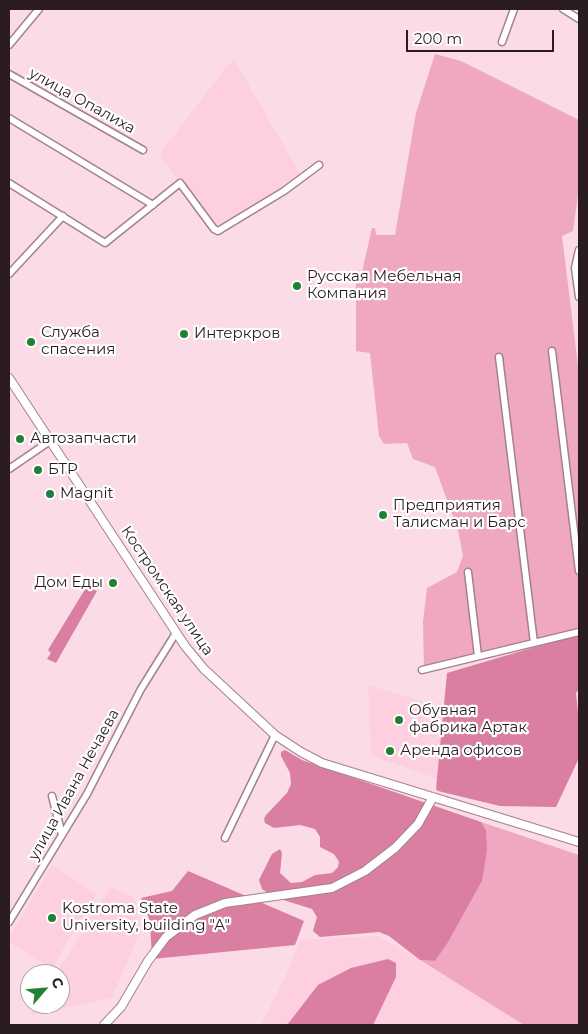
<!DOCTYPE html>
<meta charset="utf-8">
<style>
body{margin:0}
#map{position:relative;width:588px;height:1034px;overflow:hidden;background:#fadbe6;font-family:Montserrat,sans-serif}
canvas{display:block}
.frame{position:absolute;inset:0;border:10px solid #2a1c21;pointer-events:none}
.north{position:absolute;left:20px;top:964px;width:50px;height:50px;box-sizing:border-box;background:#fff;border:1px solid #aaa4a6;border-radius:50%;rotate:63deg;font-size:14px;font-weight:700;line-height:20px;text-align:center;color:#2a1c21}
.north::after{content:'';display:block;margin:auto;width:18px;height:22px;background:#208134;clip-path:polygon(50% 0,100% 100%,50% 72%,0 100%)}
.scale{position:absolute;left:406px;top:30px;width:148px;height:22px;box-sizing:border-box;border:2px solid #2a1c21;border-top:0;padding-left:6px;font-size:15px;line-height:18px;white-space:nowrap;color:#2a1c21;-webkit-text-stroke:4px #fff;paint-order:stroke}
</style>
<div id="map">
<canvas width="588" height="1034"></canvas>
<div class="frame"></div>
<div class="north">С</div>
<div class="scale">200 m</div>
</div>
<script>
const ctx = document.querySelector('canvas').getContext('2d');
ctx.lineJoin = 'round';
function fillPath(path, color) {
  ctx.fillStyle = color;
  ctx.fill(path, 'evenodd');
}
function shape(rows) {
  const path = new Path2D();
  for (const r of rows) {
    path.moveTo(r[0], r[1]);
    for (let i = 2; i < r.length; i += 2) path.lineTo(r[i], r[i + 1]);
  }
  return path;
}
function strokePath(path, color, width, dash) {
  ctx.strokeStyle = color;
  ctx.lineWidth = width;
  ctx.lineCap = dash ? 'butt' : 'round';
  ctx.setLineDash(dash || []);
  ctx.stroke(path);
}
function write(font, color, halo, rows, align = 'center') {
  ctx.font = font + ' Montserrat,sans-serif';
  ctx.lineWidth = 4.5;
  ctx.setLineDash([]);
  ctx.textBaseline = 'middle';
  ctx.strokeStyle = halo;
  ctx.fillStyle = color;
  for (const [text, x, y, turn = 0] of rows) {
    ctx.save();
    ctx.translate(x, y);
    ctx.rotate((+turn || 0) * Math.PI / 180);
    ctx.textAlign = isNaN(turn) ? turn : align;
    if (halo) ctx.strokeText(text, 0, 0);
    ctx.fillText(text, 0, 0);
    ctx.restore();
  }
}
fillPath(shape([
 [235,61,300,174,217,228,159,155,228,65],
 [368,685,443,708,438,779,371,755],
 [52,865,96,894,52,968,9,942,9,938],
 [110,887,135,898,138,936,112,998,30,1015,37,1004,60,1004,60,974,56,974],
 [379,936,524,1025,261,1025,287,973,300,940]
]), '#fdcfdf');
fillPath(shape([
 [435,54,461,61,579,120,579,188,573,231,562,236,579,374,579,632,424,669,423,622,427,588,457,572,463,556,458,530,435,467,413,459,407,443,384,444,379,436,370,353,356,351,356,272,362,272,372,228,375,228,376,235,395,235,416,113],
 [481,822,579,855,579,1025,524,1025,420,960,435,961,447,944,482,881,486,830]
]), '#efa7c2');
fillPath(shape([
 [87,586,97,591,56,663,47,659,51,653,48,650],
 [579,634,579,689,576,693,579,722,579,758,556,807,500,806,438,791,436,789,447,673],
 [285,750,302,760,481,822,486,830,487,850,482,881,447,944,435,961,420,960,389,936,379,932,320,937,313,931,317,917,312,909,274,897,262,889,259,880,272,854,280,849,282,853,280,873,291,883,302,882,315,875,332,873,338,867,339,862,334,854,320,847,320,837,315,829,300,825,274,828,265,823,264,819,266,815,287,793,291,784,290,773,281,756,281,752],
 [188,871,304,921,295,945,152,959,150,921,141,898,172,891],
 [388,959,396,963,396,977,373,1025,287,1025,318,985,351,968]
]), '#da7ea2');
const minor = shape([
 [563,9,579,19],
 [502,42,514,9],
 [9,45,39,9],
 [9,74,143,150],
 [9,118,153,205],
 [9,183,105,243,180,183,214,229,218,231,284,191,319,165],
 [579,250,575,268,579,297],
 [9,274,63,216],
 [552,351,579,571],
 [499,357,534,643],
 [9,469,50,441],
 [468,572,478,656],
 [422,670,579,632],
 [52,796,62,835],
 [225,838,275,735],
 [9,922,87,794,141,689,176,633]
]);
const major = shape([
 [9,378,185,646,204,669,275,735,301,752,322,763,579,842],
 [104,1025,121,1007,148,961,166,937,195,915,225,903,332,888,365,871,395,848,418,824,433,797]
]);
strokePath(minor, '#a4818d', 9);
strokePath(major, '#a4818d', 10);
strokePath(minor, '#fff', 6);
strokePath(major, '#fff', 8);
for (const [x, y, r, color] of [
 [297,286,5,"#208134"],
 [184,334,5,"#208134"],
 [31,342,5,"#208134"],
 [20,439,5,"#208134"],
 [38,470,5,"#208134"],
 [50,494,5,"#208134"],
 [383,515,5,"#208134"],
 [113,583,5,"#208134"],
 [399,720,5,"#208134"],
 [390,751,5,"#208134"],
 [52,918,5,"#208134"]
]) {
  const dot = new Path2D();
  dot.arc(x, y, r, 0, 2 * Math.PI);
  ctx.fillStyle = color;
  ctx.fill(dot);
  strokePath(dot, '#fff', 2);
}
write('15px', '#2a1c21', '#fff', [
 ["улица Опалиха",82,101,29],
 ["Костромская улица",167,591,56],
 ["улица Ивана Нечаева",74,785,-61]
]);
write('15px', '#2a1c21', '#fff', [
 ["Русская Мебельная",307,277],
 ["Компания",307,294],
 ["Служба",41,333],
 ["спасения",41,350],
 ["Интеркров",194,334],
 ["Автозапчасти",30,439],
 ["БТР",48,470],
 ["Magnit",60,494],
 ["Предприятия",393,506],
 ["Талисман и Барс",393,523],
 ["Дом Еды",103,583,"right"],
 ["Обувная",409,711],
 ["фабрика Артак",409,728],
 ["Аренда офисов",400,751],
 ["Kostroma State",62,909],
 ["University, building \"A\"",62,926]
], 'left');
</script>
